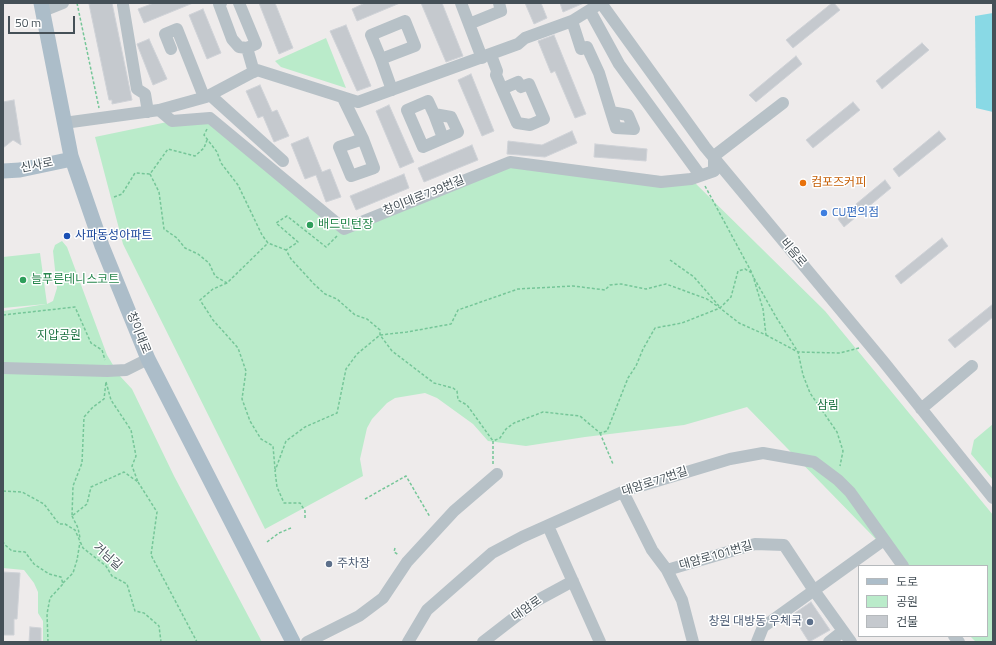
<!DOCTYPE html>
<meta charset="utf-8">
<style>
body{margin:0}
#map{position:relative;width:996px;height:645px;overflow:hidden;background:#eeebeb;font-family:"Titillium Web","Noto Sans KR",sans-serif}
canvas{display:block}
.frame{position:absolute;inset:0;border:4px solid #455057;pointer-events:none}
.legend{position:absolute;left:858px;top:565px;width:130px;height:72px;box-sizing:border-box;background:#fff;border:1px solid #b5b9bc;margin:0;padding:5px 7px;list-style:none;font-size:12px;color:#455057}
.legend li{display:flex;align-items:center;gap:8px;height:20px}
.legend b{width:20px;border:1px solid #b5b9bc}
.scale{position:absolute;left:8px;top:16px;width:67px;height:18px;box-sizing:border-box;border:2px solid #455057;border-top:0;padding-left:5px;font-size:12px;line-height:14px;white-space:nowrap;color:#455057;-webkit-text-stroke:3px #fff;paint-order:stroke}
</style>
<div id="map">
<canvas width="996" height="645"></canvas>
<div class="frame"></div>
<ul class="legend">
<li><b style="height:5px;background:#acbdc9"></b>도로</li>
<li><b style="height:11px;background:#baebca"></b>공원</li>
<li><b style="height:11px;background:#c5c9ce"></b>건물</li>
</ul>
<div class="scale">50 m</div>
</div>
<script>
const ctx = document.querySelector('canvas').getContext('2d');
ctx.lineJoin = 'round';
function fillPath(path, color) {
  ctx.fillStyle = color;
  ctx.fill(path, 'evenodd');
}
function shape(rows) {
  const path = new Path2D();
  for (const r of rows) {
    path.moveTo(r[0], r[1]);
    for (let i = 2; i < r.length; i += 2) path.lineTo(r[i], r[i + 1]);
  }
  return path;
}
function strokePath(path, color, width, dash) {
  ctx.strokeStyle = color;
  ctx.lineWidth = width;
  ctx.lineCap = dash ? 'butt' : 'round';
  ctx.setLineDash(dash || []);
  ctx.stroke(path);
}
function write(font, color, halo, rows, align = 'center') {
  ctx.font = font + ' "Titillium Web","Noto Sans KR",sans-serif';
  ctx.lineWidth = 3;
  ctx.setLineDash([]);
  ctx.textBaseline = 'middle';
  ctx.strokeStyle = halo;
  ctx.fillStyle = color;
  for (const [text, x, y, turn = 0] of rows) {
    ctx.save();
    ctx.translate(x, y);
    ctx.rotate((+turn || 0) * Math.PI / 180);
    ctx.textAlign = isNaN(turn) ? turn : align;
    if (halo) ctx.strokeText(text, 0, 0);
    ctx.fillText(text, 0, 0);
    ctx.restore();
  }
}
fillPath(shape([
 [326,38,346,88,281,67,275,61],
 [210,118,344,229,510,162,691,179,825,311,993,515,993,642,976,642,970,636,987,636,987,566,902,566,747,407,684,425,585,437,526,446,488,441,473,424,437,398,425,393,395,398,387,403,372,419,367,428,360,459,363,476,265,529,123,244,95,137,172,121],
 [62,241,67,247,107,355,119,375,132,389,174,476,262,642,43,642,43,621,38,613,38,592,34,583,24,570,3,568,3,311,46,304,3,308,3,257,40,253,47,304,53,301,57,288,53,251,55,245],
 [993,424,993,480,971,454,974,440]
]), '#baebca');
fillPath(shape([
 [993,13,993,112,976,108,975,16]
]), '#89d9e5');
const building = shape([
 [95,3,112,3,132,100,112,104,112,100,109,100,89,4,95,3],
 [154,3,193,3,144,23,138,9,154,3],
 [259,3,275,3,293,48,279,54,259,3],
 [365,3,400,3,357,21,352,9,365,3],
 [421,3,442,3,463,56,446,62,421,3],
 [525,3,541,3,547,18,534,24,525,3],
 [560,3,584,3,563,12,560,3],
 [832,3,834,3,840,10,793,48,786,40,832,3],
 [203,9,221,53,207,59,189,15,203,9],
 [346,25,371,86,357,91,330,31,346,25],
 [554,35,586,114,575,118,555,71,551,73,538,41,554,35],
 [149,39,167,79,153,85,137,44,149,39],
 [922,43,929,50,882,89,876,81,922,43],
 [796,56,802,64,756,102,749,95,796,56],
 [471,74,494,131,482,136,458,80,471,74],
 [260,85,272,112,277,110,289,136,274,142,263,116,258,118,246,91,260,85],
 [14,100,21,145,13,140,3,148,3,102,14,100],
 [853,102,860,110,813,148,806,140,853,102],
 [389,105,414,162,400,168,376,111,389,105],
 [572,131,577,143,545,157,507,154,508,141,542,145,572,131],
 [939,131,946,139,899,177,893,169,939,131],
 [308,137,322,172,330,169,341,197,326,202,316,175,305,179,291,144,308,137],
 [595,144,647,149,646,161,594,157,595,144],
 [472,145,478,160,424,182,418,168,472,145],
 [404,174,409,188,356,210,350,196,404,174],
 [885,180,891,188,844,227,838,219,885,180],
 [942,238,948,246,901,284,895,276,942,238],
 [993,304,993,317,955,348,948,340,993,304],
 [3,572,20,573,17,619,14,619,14,635,3,635,3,572],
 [811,602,830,630,809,642,792,615,811,602],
 [30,627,41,628,41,642,29,642,30,627]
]);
fillPath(building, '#c5c9ce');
strokePath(building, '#cfd2d7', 1);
strokePath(shape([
 [77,3,99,108],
 [207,129,204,135,217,152,221,163,238,185,262,235,268,243,286,250],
 [150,174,159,192,164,229,177,238,185,248,198,254,209,263,215,276,227,283,268,243],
 [705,186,752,273],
 [114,197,122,194,135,173,150,174,168,149,195,156,204,148,207,140],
 [337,236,326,247,287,216,276,223,298,242,286,250,291,259,314,284,325,294,337,299,355,315,367,319,380,330,380,335,392,351,434,383,453,388,457,391,458,400,467,405,493,441],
 [670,260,694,277,719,306],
 [754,278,776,317,798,352,803,375,810,393,837,432,843,451,840,466],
 [227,283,213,289,200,300,213,320,238,348,246,371,242,399,250,421,261,439,273,446,275,469],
 [3,315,75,307,91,343,102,350,105,360],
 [766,335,798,352,840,353,859,348],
 [106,382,111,400,131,430,136,456,132,466,138,482,124,472,91,487,87,504,72,516,73,486,82,463,84,417,93,407,104,399,106,382],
 [600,433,613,464],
 [138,482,157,512,151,555,197,642],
 [3,491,22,492,44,504,59,524,65,524,75,530,83,548,106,566,112,576,127,584,135,611,144,613,159,626,161,642],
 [365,499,406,476,430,517],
 [72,516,78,528,80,538],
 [305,518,305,511,300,503,284,503,277,487,275,471,286,441,305,427,337,413,346,369,357,354,380,335,407,332,451,324,458,310,518,289,573,286,605,290,610,285,621,284,646,289,666,284,707,299,720,308,739,323,766,335,763,309,752,273,745,269,738,271,731,297,720,308,682,323,655,328,643,349,636,366,628,378,607,431,600,433,580,416,543,412,514,423,506,429,500,438,493,441,493,465],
 [3,541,4,544,12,551,25,552,34,564,49,574,61,577,63,584,50,598,47,614,48,642],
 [267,542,279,533,291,528],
 [395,548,394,552,399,555],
 [63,583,73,573,77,560,80,542]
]), '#75c698', 1.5, [3, 2]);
strokePath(shape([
 [221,3,219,4,232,39,239,47,247,48,256,44,239,3],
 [461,3,482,58],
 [123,5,137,89,145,94,148,112],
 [43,11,63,3],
 [590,11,619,64,700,175],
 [405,21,415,46,381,59,371,35,405,21],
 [572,21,581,49,587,47,599,73,611,112,616,128,634,129,628,115,611,112],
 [469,24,501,11,499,3],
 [247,48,254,72],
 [171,49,165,34,177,29,204,97],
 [491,55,497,71,496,75,502,89,517,123,530,125,544,119,529,84,521,87,518,82,502,89],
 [381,59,392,90],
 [210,95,283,161],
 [343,98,363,139,374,168,351,176,339,147,363,139],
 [428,101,434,114,451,117,458,132,423,147,407,110,428,101],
 [159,110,172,121,210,118,344,229,510,162,661,182,691,179,714,171,714,156,783,103],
 [434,114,443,138],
 [64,123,159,110,206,97,257,70,358,102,518,44,525,38,572,21,601,3,705,147,883,361,993,498],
 [3,368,107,371,126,370,148,359],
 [921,409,972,366],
 [623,492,652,550,667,570,682,600,693,642],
 [548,526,600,642],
 [667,570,755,544,784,545,813,589,851,642],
 [954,636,959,642],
 [307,642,359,616,383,598,407,562,454,511,497,474],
 [408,642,427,610,492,553,522,537,627,490,730,459,763,453,814,462,838,480,850,492,903,566],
 [483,642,536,601,573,581],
 [757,642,763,627,884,540],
 [829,642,843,631]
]), '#b7c1c7', 12);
strokePath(shape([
 [41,3,71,156,102,246,148,359,293,642],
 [3,171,20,170,72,159]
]), '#acbdc9', 15);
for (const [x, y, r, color] of [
 [803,183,4,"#e8710a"],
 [824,213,4,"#3f7fe0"],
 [310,225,4,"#2e9e5b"],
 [67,236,4,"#1a4fb4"],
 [23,280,4,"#2e9e5b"],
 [329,564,4,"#5c6f8a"],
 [810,622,4,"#5c6f8a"]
]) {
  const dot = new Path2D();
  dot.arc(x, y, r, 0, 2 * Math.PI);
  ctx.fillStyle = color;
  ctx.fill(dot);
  strokePath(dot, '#fff', 1.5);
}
write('12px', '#455057', '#fff', [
 ["신사로",37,166,-11],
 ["창이대로739번길",424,196,-22],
 ["비음로",793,253,50],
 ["창이대로",138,333,68],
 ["대암로77번길",655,482,-18],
 ["대암로101번길",716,556,-16],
 ["거님길",107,557,42],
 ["대암로",527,609,-35]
]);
write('12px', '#c56008', '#fff', [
 ["컴포즈커피",811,183]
], 'left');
write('12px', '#366cbe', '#fff', [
 ["CU편의점",832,213]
], 'left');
write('12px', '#27864d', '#fff', [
 ["배드민턴장",318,225],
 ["늘푸른테니스코트",31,280]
], 'left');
write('12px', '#164399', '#fff', [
 ["사파동성아파트",75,236]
], 'left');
write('12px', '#1b7341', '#fff', [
 ["지압공원",59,336],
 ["삼림",828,406]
]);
write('12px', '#4e5e75', '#fff', [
 ["주차장",337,564],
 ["창원 대방동 우체국",802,622,"right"]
], 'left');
</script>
